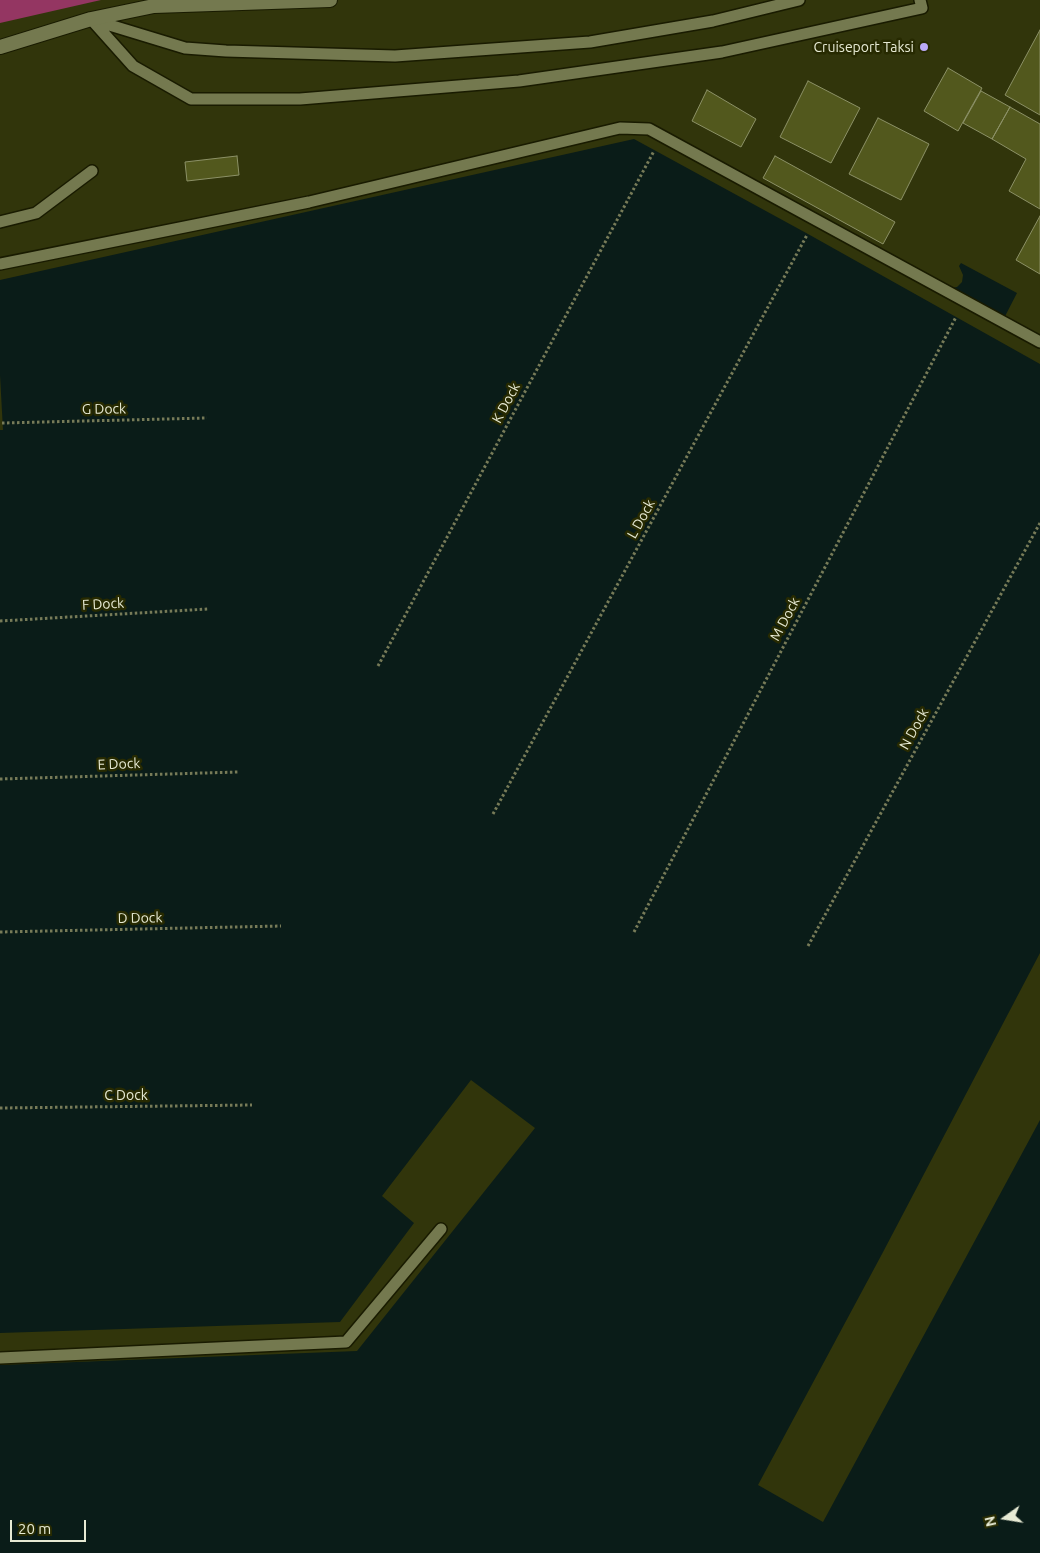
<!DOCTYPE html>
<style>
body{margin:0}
#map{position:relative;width:1040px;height:1553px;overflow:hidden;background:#31350b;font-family:Ubuntu,sans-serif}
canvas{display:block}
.north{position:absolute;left:980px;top:1493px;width:50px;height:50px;-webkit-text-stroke:4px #272a01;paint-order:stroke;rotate:257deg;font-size:14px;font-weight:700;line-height:20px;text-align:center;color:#e7ead4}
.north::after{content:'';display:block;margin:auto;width:18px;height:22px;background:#e7ead4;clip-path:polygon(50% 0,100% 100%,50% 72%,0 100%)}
.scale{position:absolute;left:10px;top:1520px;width:76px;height:22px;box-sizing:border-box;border:2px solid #e7ead4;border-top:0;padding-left:6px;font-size:15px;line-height:18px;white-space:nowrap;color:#e7ead4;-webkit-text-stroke:4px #272a01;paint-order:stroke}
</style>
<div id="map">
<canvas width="1040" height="1553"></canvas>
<div class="north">N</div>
<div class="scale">20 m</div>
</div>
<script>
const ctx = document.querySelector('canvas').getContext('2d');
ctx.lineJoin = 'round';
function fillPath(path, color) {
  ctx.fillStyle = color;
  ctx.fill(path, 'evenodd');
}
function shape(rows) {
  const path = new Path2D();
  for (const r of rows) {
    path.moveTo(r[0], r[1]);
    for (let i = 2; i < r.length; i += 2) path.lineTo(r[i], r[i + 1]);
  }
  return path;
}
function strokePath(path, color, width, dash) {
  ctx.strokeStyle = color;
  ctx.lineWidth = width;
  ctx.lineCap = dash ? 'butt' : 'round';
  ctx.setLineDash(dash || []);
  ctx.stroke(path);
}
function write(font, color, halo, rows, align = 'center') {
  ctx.font = font + ' Ubuntu,sans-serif';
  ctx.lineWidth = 5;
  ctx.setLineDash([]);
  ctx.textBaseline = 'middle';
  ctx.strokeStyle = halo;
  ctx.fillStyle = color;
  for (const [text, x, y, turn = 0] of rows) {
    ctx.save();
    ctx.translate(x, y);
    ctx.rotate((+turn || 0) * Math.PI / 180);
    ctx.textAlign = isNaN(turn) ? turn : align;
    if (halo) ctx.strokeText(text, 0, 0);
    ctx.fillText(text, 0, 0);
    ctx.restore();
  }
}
fillPath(shape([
 [0,0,101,0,0,23]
]), '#943662');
fillPath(shape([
 [634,139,808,234,1040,364,1040,1553,0,1553,0,430,3,430,0,375,0,280],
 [961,263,1017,293,1001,324,946,289,957,287,962,282,963,275,959,266]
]), '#0a1c18');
fillPath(shape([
 [1040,953,1040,1120,823,1522,758,1485,882,1254],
 [471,1080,535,1128,357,1351,0,1365,0,1333,340,1322,414,1223,382,1196]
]), '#31350b');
const building = shape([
 [1040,30,1040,115,1005,95,1040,30],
 [948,68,982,88,958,131,924,111,948,68],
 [808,81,860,108,831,163,780,137,808,81],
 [707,90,756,119,741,147,692,121,707,90],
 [981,91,1010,107,992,139,963,123,981,91],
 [1010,107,1040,124,1040,209,1009,191,1026,159,992,139,1010,107],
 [878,118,929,144,901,200,849,174,878,118],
 [237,156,239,175,187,181,185,162,237,156],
 [775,156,895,222,883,244,763,178,775,156],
 [1040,216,1040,274,1016,260,1040,216]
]);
fillPath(building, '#52581d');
strokePath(building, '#8c9167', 1);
const service = shape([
 [91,19,133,66,191,99,300,99,519,81,722,52,922,8,920,0],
 [93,20,185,48,226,51,395,56,590,42,713,21,799,0],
 [0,222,36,213,92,171],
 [0,264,309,202,620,128,649,129,1040,342],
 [0,1358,346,1342,441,1229]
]);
const tertiary = shape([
 [0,47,91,19,154,6,330,0]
]);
strokePath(service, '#191b00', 14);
strokePath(tertiary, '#191b00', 16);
strokePath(shape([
 [2,423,207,418],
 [0,621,208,609],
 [378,666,654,151],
 [0,779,238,772],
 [493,814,807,235],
 [0,932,281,926],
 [634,932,956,317],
 [808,946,1040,523],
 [0,1108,252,1105]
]), '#777b58', 3, [2.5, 2.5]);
strokePath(service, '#74794f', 11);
strokePath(tertiary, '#74794f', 14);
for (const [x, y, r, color] of [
 [924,47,5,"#bbaaf6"]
]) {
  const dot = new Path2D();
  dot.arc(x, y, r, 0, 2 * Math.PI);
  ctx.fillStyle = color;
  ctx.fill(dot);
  strokePath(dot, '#272a01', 2);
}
write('14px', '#e7ead4', '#272a01', [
 ["Cruiseport Taksi",914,47]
], 'right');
write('14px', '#e7ead4', '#272a01', [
 ["K Dock",506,403,-62],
 ["G Dock",104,409,-1],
 ["L Dock",641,519,-61],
 ["F Dock",103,604,-3],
 ["M Dock",785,619,-62],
 ["N Dock",914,729,-61],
 ["E Dock",119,764,-2],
 ["D Dock",140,918,-1],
 ["C Dock",126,1095]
]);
</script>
